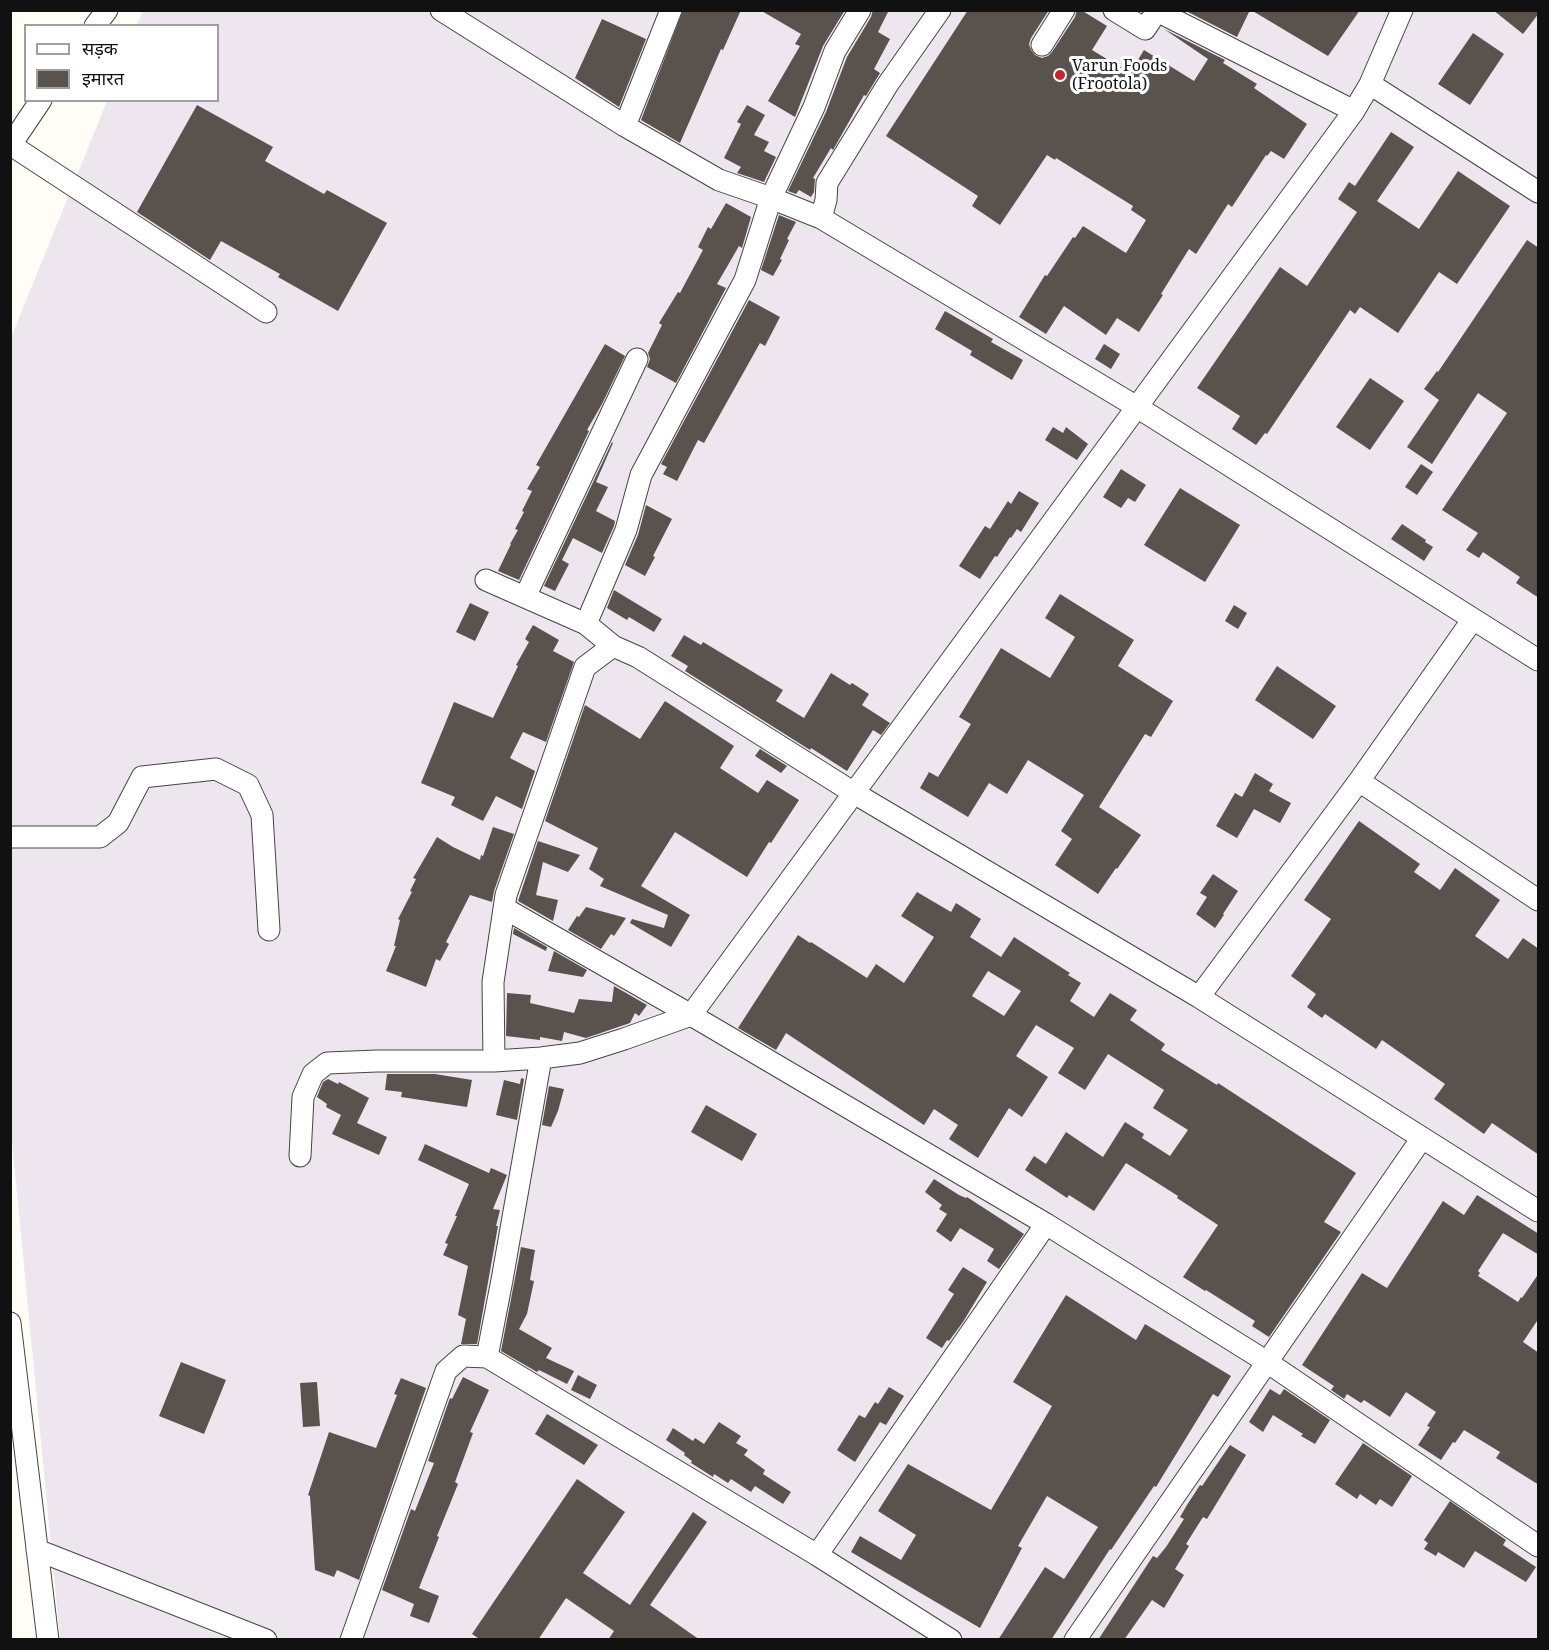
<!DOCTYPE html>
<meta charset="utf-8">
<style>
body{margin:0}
#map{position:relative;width:1549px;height:1650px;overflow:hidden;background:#fffdf5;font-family:"Noto Serif","Noto Sans Devanagari",serif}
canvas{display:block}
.frame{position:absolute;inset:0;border:12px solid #111;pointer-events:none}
.legend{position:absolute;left:24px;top:24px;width:195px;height:78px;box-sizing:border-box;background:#fff;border:2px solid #a0a0a0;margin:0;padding:8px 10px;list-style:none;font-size:18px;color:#111}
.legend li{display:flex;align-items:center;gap:12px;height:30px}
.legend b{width:30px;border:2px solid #a0a0a0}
</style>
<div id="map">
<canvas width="1549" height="1650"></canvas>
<div class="frame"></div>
<ul class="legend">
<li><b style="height:8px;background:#fff"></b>सड़क</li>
<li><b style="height:16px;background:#5a524d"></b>इमारत</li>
</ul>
</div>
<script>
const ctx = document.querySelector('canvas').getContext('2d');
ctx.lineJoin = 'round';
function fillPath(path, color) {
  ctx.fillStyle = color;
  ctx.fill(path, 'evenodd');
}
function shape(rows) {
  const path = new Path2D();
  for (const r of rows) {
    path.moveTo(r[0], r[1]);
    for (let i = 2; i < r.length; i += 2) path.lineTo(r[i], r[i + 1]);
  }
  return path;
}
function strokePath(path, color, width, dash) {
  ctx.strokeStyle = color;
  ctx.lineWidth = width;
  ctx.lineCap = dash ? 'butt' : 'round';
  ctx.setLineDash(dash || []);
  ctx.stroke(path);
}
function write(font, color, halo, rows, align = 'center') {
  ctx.font = font + ' "Noto Serif",serif';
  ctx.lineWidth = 6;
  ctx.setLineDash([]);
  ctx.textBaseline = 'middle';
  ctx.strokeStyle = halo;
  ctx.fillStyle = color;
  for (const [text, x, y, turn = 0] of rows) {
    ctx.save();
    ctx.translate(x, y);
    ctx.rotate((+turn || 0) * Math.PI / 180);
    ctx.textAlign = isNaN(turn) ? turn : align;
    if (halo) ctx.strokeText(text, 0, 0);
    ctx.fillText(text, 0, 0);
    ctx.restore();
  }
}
fillPath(shape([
 [143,11,1538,11,1538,1639,60,1639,10,1121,10,340,107,101,218,100,218,26,137,25]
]), '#eee6ef');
fillPath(shape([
 [683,10,741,10,723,50,721,49,680,143,641,120],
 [760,10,845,10,823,46,795,117,768,101,800,46,795,44,801,34],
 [873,10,889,10,878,32,890,39,874,69,880,73,866,96,864,95,833,150,831,148,813,178,815,179,814,192,811,197,799,190,796,194,788,191,826,112,847,57,871,17],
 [968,10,1049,10,1031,38,1029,44,1031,50,1035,55,1042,58,1048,56,1052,52,1075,17,1077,10,1081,10,1107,26,1092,50,1130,73,1144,50,1194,81,1208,59,1164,29,1225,60,1223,63,1257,84,1254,88,1307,124,1284,159,1271,151,1267,156,1266,155,1232,207,1228,204,1196,254,1189,249,1161,294,1163,295,1139,332,1117,318,1106,335,1064,306,1046,334,1019,317,1045,275,1047,276,1073,237,1075,238,1083,226,1126,253,1146,220,1131,210,1133,206,1056,158,1055,160,1047,155,1000,225,972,206,978,196,886,136],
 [1184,10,1250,10,1237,37],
 [1251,10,1360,10,1328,56],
 [1493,10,1539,10,1539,13,1523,34],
 [602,19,646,39,619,107,575,78],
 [1473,33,1504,54,1470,105,1438,84],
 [197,105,273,147,265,161,324,194,327,190,387,223,338,311,278,277,280,274,221,241,210,260,137,212],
 [747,105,765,115,754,135,769,142,764,151,776,157,764,182,737,173,741,167,724,158,741,124,737,122],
 [1391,132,1414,147,1377,201,1419,229,1458,171,1510,206,1457,284,1439,272,1398,333,1360,307,1355,314,1350,310,1267,434,1265,433,1256,445,1232,429,1240,416,1197,388,1280,267,1307,286,1357,212,1338,199,1349,182,1355,186],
 [726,203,751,217,742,248,739,246,717,284,726,288,676,383,647,367,650,359,648,353,662,325,659,323,678,292,680,293,703,250,698,247,708,227,711,229],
 [779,215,796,222,787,239,789,240,780,259,782,260,773,276,761,270],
 [1527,240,1539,248,1539,598,1516,583,1520,577,1483,552,1479,558,1466,550,1478,533,1442,510,1507,413,1478,393,1432,464,1407,447,1439,400,1424,389,1437,371,1438,372],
 [749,300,780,317,765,346,760,343,704,443,698,440,677,481,663,474,667,467,661,464],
 [945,311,993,339,991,342,1023,360,1012,380,970,355,972,351,935,329],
 [605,344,625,356,602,404,587,430,589,431,519,580,498,571,511,544,510,544,518,530,515,529,524,512,522,511,532,491,527,489,540,467,536,465],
 [1104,344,1120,354,1111,369,1095,359],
 [1370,378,1404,401,1370,450,1336,427],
 [1053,427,1063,433,1066,427,1088,444,1077,460,1045,440],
 [612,442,613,443,596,482,608,487,596,511,615,521,614,526,602,553,573,538,562,560,569,564,555,591,544,586],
 [1421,464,1433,472,1417,495,1405,487],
 [1121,469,1146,485,1135,502,1128,498,1121,508,1103,497],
 [1180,488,1240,525,1205,582,1144,545],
 [1019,491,1039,503,1021,532,1017,529,1011,538,1010,537,997,557,995,556,980,579,959,566,985,526,990,529,1008,501,1011,504],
 [646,505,672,519,653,556,655,557,645,576,625,565,638,535],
 [1402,524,1426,540,1425,542,1433,547,1424,561,1391,539],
 [614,590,662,619,654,632,629,617,627,620,607,608],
 [1060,594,1134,640,1118,666,1173,701,1151,737,1145,734,1099,807,1141,835,1117,869,1116,868,1098,894,1055,865,1072,839,1061,831,1084,795,1028,760,1007,794,989,783,968,817,920,788,929,772,938,777,971,724,959,717,1001,648,1050,678,1075,637,1045,618],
 [470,603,489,612,475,641,456,632],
 [1234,605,1247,613,1238,629,1225,621],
 [533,625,559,640,553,651,574,662,546,742,523,732,510,758,535,771,522,809,496,796,483,821,451,805,455,797,421,783,454,702,493,718,518,666,516,665,529,642,525,639],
 [684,635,701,645,703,642,783,690,776,701,804,718,831,673,850,685,852,683,869,694,862,705,890,723,881,735,873,730,847,771,811,748,810,750,685,671,688,666,671,656],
 [1277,666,1336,706,1313,739,1255,700],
 [665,701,734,746,720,768,758,793,767,780,799,800,771,843,769,842,747,877,675,832,641,886,690,915,671,947,630,923,632,919,664,928,668,915,600,886,604,879,589,869,598,848,545,821,585,705,640,739],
 [760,749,787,766,781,773,755,756],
 [1255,773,1273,784,1269,791,1291,803,1280,823,1254,809,1237,838,1216,826,1235,793,1242,797],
 [1359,821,1420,864,1414,872,1440,890,1455,868,1500,900,1475,936,1508,959,1523,938,1539,949,1539,1155,1492,1123,1484,1134,1434,1099,1445,1084,1382,1040,1376,1049,1325,1014,1322,1018,1307,1007,1316,994,1291,976,1331,919,1304,900],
 [493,827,514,834,494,891,492,902,470,895,446,942,449,944,440,961,436,959,426,987,386,971,396,946,394,946,400,920,398,919,412,892,410,891,416,879,413,878,437,837,453,847,480,860,481,855,483,856],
 [538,841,580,855,568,872,543,862,536,895,558,900,553,921,518,901],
 [1213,874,1238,891,1223,914,1224,915,1215,928,1196,914,1207,897,1200,893],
 [917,892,951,912,956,903,981,919,970,937,1001,957,1014,937,1070,973,1068,975,1081,983,1070,1001,1094,1017,1110,993,1137,1010,1130,1020,1165,1044,1161,1050,1217,1085,1218,1083,1356,1173,1324,1222,1341,1232,1269,1337,1252,1326,1255,1321,1206,1290,1205,1291,1183,1277,1218,1225,1177,1198,1178,1196,1126,1163,1094,1211,1069,1195,1067,1198,1025,1170,1034,1156,1046,1164,1066,1132,1103,1157,1125,1122,1144,1134,1142,1138,1170,1156,1188,1130,1153,1108,1164,1090,1108,1054,1085,1090,1058,1073,1074,1048,1036,1025,1016,1056,1048,1077,1022,1117,1009,1108,978,1158,949,1139,958,1125,934,1109,924,1125,786,1033,776,1050,738,1028,798,935,810,943,811,942,867,978,876,964,904,983,934,937,901,916],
 [988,971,1021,991,1004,1016,972,996],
 [586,907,626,918,614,936,611,934,601,949,568,930,577,916,579,917],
 [514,928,547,947,546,951,513,934],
 [554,951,587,970,583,977,548,971],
 [614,986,647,1005,639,1016,635,1013,630,1023,586,1038,564,1032,562,1041,540,1037,540,1040,506,1036,507,993,531,995,530,1003,574,1013,579,999,612,1002],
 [387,1074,435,1074,472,1080,467,1107,401,1097,402,1092,385,1090],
 [521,1078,524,1079,517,1120,496,1115,504,1080,520,1084],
 [328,1079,338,1084,339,1082,369,1098,357,1123,387,1137,379,1155,332,1134,341,1115,326,1107,327,1104,317,1097,323,1082],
 [549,1086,564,1089,558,1111,551,1127,542,1125],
 [706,1105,757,1134,742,1161,691,1132],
 [425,1144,489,1173,491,1168,507,1175,493,1209,500,1210,496,1226,498,1226,477,1344,461,1344,466,1319,458,1315,468,1266,443,1255,448,1244,445,1243,457,1216,455,1216,469,1184,418,1160],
 [934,1179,959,1195,966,1198,967,1197,1024,1234,999,1269,987,1261,994,1249,968,1233,960,1228,951,1242,936,1231,947,1214,939,1209,942,1205,925,1192],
 [1477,1195,1539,1234,1539,1255,1503,1233,1478,1271,1480,1273,1478,1276,1518,1302,1521,1297,1522,1298,1539,1273,1539,1318,1523,1342,1539,1353,1539,1485,1496,1458,1500,1452,1464,1430,1455,1443,1453,1442,1441,1460,1418,1445,1430,1427,1427,1426,1436,1412,1406,1392,1390,1417,1364,1400,1361,1403,1347,1394,1344,1399,1331,1390,1334,1386,1302,1365,1362,1273,1387,1288,1443,1201,1464,1215],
 [521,1247,535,1250,530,1280,534,1281,527,1314,519,1329,552,1348,546,1358,574,1371,567,1384,539,1370,537,1372,501,1351],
 [963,1267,987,1282,963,1322,949,1341,947,1340,942,1348,926,1338,954,1294,948,1290],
 [1066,1295,1136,1340,1145,1324,1231,1376,1218,1397,1213,1394,1156,1487,1154,1486,1111,1550,1110,1549,1051,1640,998,1640,1045,1567,1064,1579,1098,1527,1047,1496,1018,1546,1022,1548,980,1628,851,1552,860,1536,901,1560,916,1535,878,1511,908,1464,991,1510,1052,1406,1013,1382],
 [181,1362,226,1380,204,1434,159,1416],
 [578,1375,597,1385,590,1399,571,1390],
 [463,1377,489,1390,470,1432,473,1433,455,1482,458,1484,437,1536,439,1537,419,1588,439,1596,429,1623,410,1616,414,1604,382,1590,411,1509,415,1511,434,1463,428,1461,450,1398,452,1399],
 [401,1378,426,1388,359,1580,337,1570,334,1577,315,1570,310,1496,308,1495,329,1432,376,1448,397,1395,394,1394],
 [317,1382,320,1426,303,1427,300,1383],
 [889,1387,904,1396,886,1425,880,1422,855,1462,837,1450,859,1415,865,1418,875,1402,878,1404],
 [1270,1389,1280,1395,1284,1389,1330,1420,1315,1444,1301,1436,1303,1434,1273,1415,1263,1432,1249,1422],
 [547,1414,598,1445,584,1465,535,1434],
 [719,1422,741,1436,736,1443,748,1450,744,1455,765,1470,763,1474,791,1492,783,1504,755,1486,751,1492,731,1479,728,1483,714,1474,713,1477,691,1463,692,1461,684,1455,685,1453,666,1440,673,1428,693,1441,695,1438,704,1444],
 [1363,1443,1412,1476,1392,1507,1380,1499,1376,1505,1360,1494,1357,1499,1335,1484],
 [1230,1445,1246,1455,1207,1519,1203,1517,1186,1544,1189,1546,1175,1569,1184,1575,1164,1608,1152,1600,1124,1640,1098,1640,1153,1556,1157,1558,1166,1547,1184,1519,1180,1517,1187,1505,1200,1485,1202,1486],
 [577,1479,625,1512,583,1573,630,1605,693,1512,707,1522,650,1605,700,1640,608,1640,614,1631,566,1598,538,1640,481,1640,472,1634],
 [1450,1501,1506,1540,1503,1545,1536,1567,1526,1582,1475,1551,1464,1568,1438,1552,1436,1556,1424,1549,1428,1543,1424,1540]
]), '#5a524d');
const minor = shape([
 [441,10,625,126,719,180,771,198,821,218,1137,407,1538,660],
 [1114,10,1145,29,1157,11,1354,111],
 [95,26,107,10],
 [1042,45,1064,10],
 [1370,84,1538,192],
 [625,126,671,10],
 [11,145,266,312],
 [10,146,41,100],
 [821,218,826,200,827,183,888,84,940,10],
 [486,580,586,624,613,646],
 [525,597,637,359],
 [586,624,626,530,641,475,745,280,771,198,814,107,835,51,860,10],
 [1359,781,1538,900],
 [10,837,100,837,118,823,142,777,216,769,248,785,262,815,269,930],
 [504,908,691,1015,1046,1224,1267,1362,1538,1546],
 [1199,997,1359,781,1473,619],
 [494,1061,493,982,506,895,585,667,613,646,638,657,854,793,1199,997,1538,1211],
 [300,1156,303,1097,313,1074,327,1063,377,1061,494,1061,541,1058,580,1053,624,1039,691,1015,1354,111,1370,84,1402,10],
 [10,1323,48,1640],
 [487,1357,502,1280,541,1058],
 [37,1550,266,1640],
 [817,1555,1046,1224],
 [351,1640,446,1371,463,1356,487,1357,817,1555,951,1640],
 [1075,1640,1422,1138]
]);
strokePath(minor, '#444', 23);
strokePath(minor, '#fff', 21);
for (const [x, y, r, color] of [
 [1060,75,6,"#c4262e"]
]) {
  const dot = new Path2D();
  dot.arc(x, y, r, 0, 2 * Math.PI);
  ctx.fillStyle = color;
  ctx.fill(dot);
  strokePath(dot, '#fff', 2);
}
write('16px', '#111', '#fff', [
 ["Varun Foods",1072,66],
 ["(Frootola)",1072,84]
], 'left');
</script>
